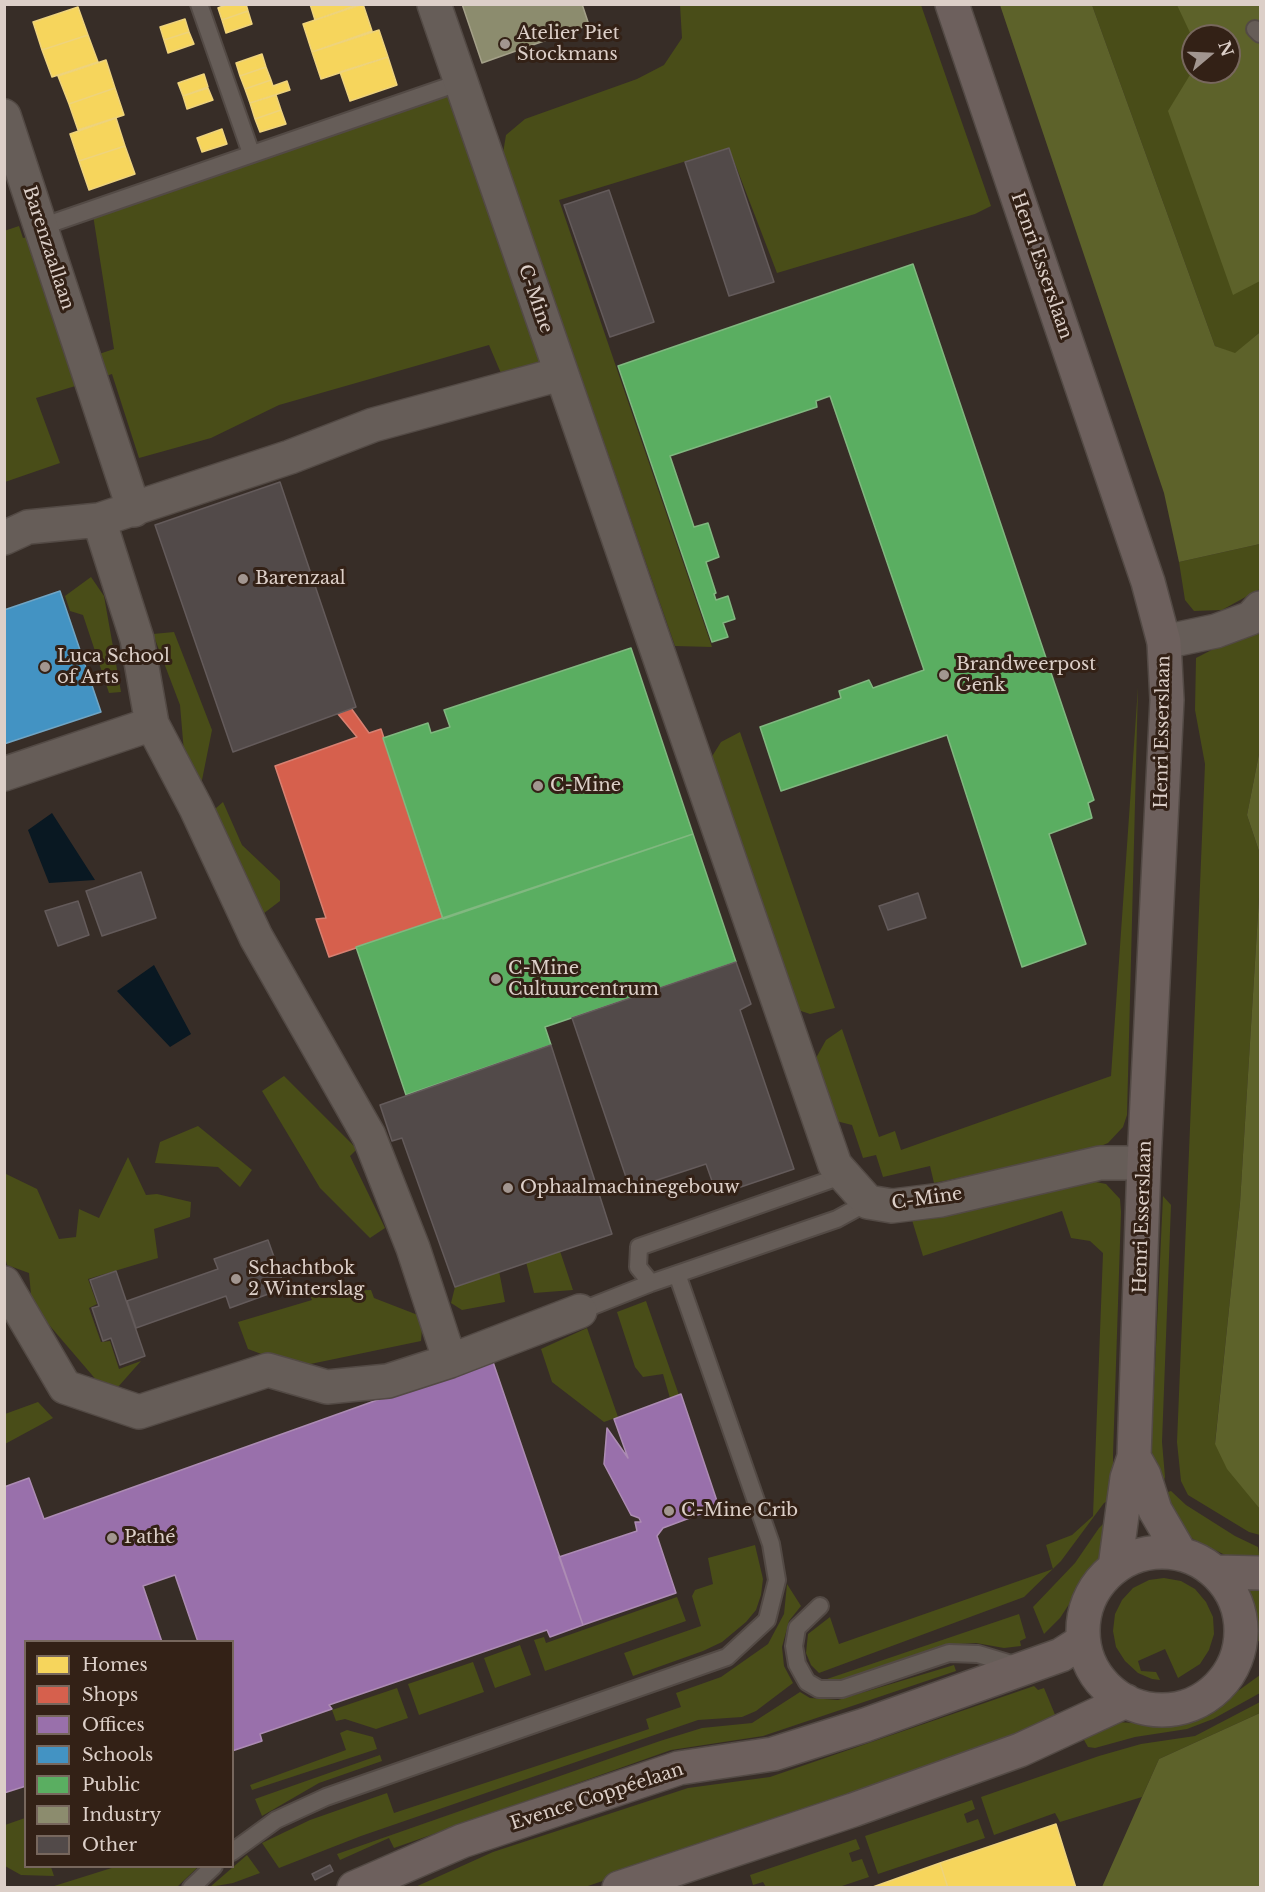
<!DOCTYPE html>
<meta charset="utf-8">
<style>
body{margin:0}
#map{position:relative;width:1265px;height:1892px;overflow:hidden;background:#372d27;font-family:"Libre Baskerville",serif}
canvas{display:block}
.frame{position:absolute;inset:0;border:6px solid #dccfc8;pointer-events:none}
.legend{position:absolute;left:24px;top:1640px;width:210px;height:228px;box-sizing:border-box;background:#332116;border:2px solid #77675d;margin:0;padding:8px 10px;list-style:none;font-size:18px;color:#dccfc8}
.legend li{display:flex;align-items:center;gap:12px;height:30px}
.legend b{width:30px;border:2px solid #77675d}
.north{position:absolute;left:1181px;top:24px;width:60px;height:60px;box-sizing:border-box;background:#332116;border:2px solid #77675d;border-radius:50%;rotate:71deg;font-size:16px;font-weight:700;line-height:24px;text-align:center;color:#dccfc8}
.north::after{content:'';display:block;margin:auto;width:21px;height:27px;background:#a29690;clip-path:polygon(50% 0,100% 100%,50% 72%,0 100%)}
</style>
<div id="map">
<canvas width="1265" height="1892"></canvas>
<div class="frame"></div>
<ul class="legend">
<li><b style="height:16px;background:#f6d55c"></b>Homes</li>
<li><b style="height:16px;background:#d6604d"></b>Shops</li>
<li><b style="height:16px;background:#9970ab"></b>Offices</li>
<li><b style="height:16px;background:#4393c3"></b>Schools</li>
<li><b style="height:16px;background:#5aae61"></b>Public</li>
<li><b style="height:16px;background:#8c8c6e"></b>Industry</li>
<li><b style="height:16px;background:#524a49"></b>Other</li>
</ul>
<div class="north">N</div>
</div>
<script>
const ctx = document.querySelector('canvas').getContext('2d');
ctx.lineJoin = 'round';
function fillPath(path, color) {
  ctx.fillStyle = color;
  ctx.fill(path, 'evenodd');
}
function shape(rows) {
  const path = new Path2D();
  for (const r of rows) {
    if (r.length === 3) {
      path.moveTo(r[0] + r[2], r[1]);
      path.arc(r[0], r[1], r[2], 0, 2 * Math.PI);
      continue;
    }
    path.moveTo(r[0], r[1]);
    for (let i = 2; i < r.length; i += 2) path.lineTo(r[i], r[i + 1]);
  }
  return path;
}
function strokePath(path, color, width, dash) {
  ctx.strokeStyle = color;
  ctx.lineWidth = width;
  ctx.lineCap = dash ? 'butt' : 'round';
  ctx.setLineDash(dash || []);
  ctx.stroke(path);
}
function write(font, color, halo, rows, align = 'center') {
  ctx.font = font + ' "Libre Baskerville",serif';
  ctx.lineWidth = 6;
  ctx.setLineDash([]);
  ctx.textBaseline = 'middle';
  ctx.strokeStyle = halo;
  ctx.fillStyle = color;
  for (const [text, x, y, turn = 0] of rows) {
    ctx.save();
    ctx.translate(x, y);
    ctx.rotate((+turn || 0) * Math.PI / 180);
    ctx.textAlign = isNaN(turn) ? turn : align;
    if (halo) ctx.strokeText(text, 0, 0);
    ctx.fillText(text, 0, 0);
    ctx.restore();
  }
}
fillPath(shape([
 [680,5,921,5,991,206,975,214,777,273,729,148,559,200,712,647,675,646,503,153,506,135,525,119,637,79,664,65,682,38],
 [1092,5,1260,5,1260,324,1259,333,1235,354,1215,346],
 [1193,36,1229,36,1229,72,1193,72],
 [452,92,546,367,503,378,489,345,279,405,211,438,139,458,112,374,103,377,96,355,114,349,93,215],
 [19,226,23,238,31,236,82,384,36,398,60,463,5,482,4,231],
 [1260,544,1260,589,1222,610,1194,611,1185,600,1179,562],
 [91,577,104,596,121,692,109,693,83,615,70,611,65,596],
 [1260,625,1260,749,1247,815,1260,854,1260,882,1240,1203,1215,1443,1260,1509,1260,1535,1249,1532,1188,1495,1181,1481,1177,1442,1205,764,1195,710,1196,658],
 [174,632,212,730,199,795,186,776,180,705,153,634],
 [1138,687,1127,1115,1123,1127,1108,1143,1091,1150,934,1183,930,1166,883,1177,876,1155,863,1158,852,1125,836,1121,816,1058,826,1040,842,1029,879,1137,895,1131,901,1150,1111,1076],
 [740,732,835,1008,810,1014,795,1009,711,758,721,742],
 [223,802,242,845,280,881,280,901,255,920,208,815],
 [284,1076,357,1149,350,1156,385,1228,370,1238,320,1188,262,1091],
 [198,1126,252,1170,240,1187,218,1167,155,1163,160,1142],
 [128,1157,146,1195,157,1194,191,1202,190,1217,154,1229,158,1258,88,1279,97,1304,89,1308,101,1342,110,1341,119,1369,141,1361,110,1396,32,1305,29,1273,7,1265,4,1253,4,1173,37,1189,59,1239,76,1237,79,1209,99,1218],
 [1081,1179,1106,1184,1120,1199,1121,1212,1113,1455,1114,1498,1104,1503,1061,1561,1024,1597,819,1673,811,1665,806,1653,808,1634,830,1617,839,1644,1053,1569,1046,1545,1072,1535,1093,1516,1103,1253,1090,1241,1071,1238,1062,1211,923,1256,912,1220],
 [1163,1196,1171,1205,1162,1442,1165,1477,1164,1481,1158,1485,1151,1454],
 [560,1251,573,1290,534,1293,526,1262],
 [499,1271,505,1302,462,1310,451,1303,455,1287],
 [371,1290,374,1298,423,1317,421,1341,296,1367,248,1349,238,1322,312,1300,309,1293],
 [646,1301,679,1395,670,1398,663,1374,643,1377,635,1367,617,1312],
 [587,1328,618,1417,604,1422,552,1382,541,1349],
 [38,1402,53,1418,5,1444,5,1414],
 [1171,1491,1186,1505,1235,1536,1258,1547,1260,1561,1227,1556,1193,1539,1175,1522,1161,1494],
 [1112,1515,1102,1554,1060,1618,1044,1634,1033,1607,1075,1563,1099,1528],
 [755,1545,763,1579,761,1595,756,1610,746,1622,722,1642,703,1651,633,1676,624,1653,701,1626,692,1596,695,1590,713,1584,708,1558],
 [1164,1578,1181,1581,1195,1589,1206,1602,1213,1617,1214,1634,1209,1650,1200,1664,1178,1678,1165,1649,1138,1661,1141,1671,1156,1672,1160,1680,1152,1679,1138,1673,1125,1661,1116,1647,1113,1631,1115,1614,1122,1600,1133,1588,1149,1580],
 [1244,1583,1260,1583,1260,1641,1257,1641,1253,1602],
 [787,1584,801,1606,789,1621,782,1647,784,1666,793,1683,756,1711,742,1717,698,1720,361,1836,279,1868,262,1843,310,1820,387,1793,394,1813,649,1729,646,1719,681,1707,676,1693,721,1677,768,1644,784,1614],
 [677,1597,686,1621,545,1671,534,1640,544,1637,546,1643],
 [1019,1614,1026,1638,1020,1641,1021,1646,1004,1648,976,1643,943,1645,845,1679,827,1679],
 [520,1645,531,1675,495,1688,484,1658],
 [473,1662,484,1692,419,1715,408,1684],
 [954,1665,956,1671,763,1736,671,1750,394,1848,389,1838,340,1860,337,1854,660,1741,702,1728,752,1723,800,1692,810,1698,838,1700],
 [1260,1675,1260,1693,1213,1719,1187,1729,1135,1737,1095,1748,1088,1747,1080,1733,1116,1722,1153,1724,1184,1721,1206,1714],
 [1034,1686,1038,1690,1044,1688,1056,1717,927,1771,585,1887,413,1888,493,1852,688,1788,770,1777],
 [397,1688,408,1718,376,1729,345,1719,336,1721,332,1710],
 [1260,1702,1260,1713,1159,1759,1142,1797,1060,1822,1055,1813,994,1835,981,1797,1099,1756,1141,1744,1195,1736],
 [347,1730,373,1737,377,1749,252,1790,250,1785,346,1750,340,1733],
 [380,1755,382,1761,319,1783,262,1816,255,1799],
 [972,1800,975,1809,964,1814,967,1823,978,1819,985,1838,878,1874,865,1836],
 [25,1818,26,1866,51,1867,54,1876,21,1875,5,1866,5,1825],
 [856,1839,860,1849,849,1853,852,1862,862,1859,869,1877,839,1887,766,1887,763,1882,753,1885,750,1875],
 [247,1855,260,1873,233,1883,210,1887],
 [118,1866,198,1866,198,1867,177,1887,51,1887]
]), '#494d18');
fillPath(shape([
 [1000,5,1092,5,1215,346,1235,353,1259,333,1260,324,1260,544,1179,562,1164,493],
 [1177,5,1260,5,1260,281,1233,295,1168,111,1193,70,1193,72,1229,72,1229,36,1193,36,1193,39],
 [1260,749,1260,854,1247,815],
 [1260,882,1260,1509,1227,1469,1215,1444,1240,1203],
 [1260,1713,1260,1887,1102,1887,1159,1759]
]), '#5d622a');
fillPath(shape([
 [52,813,95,880,49,883,28,830],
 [154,965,191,1034,170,1047,117,991]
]), '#091822');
const homes = shape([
 [228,4,246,4,248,11,222,20,218,8,228,4],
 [310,4,360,4,315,20,310,4],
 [363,4,372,31,312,52,303,24,363,4],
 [78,7,88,35,42,50,33,22,78,7],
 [248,11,252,24,226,33,222,20,248,11],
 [185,19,189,32,164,40,160,27,185,19],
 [379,30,388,57,321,79,312,52,379,30],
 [189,32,194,44,168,53,164,40,189,32],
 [88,35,98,62,52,77,42,50,88,35],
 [262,54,266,67,240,76,236,63,262,54],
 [388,57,397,85,350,101,340,72,388,57],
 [106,60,115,88,69,104,58,76,106,60],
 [266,67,271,80,245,89,240,76,266,67],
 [204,74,208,87,183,96,178,83,204,74],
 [271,80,273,86,287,81,290,90,250,103,245,89,271,80],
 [115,88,124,115,78,130,69,104,115,88],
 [208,88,213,100,187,109,183,96,208,88],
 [276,95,281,110,255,119,250,103,276,95],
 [281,110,286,124,260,132,255,119,281,110],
 [116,118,125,146,79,161,70,134,116,118],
 [222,129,227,144,202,152,197,138,222,129],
 [125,146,135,174,89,190,79,161,125,146],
 [1056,1824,1076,1888,948,1888,940,1863,1056,1824],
 [940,1863,948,1888,870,1888,940,1863]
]);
fillPath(homes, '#f6d55c');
strokePath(homes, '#eed37c', 1.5);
const shops = shape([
 [351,708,369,733,381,729,443,919,329,957,316,919,326,918,275,766,357,737,338,714,351,708]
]);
fillPath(shops, '#d6604d');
strokePath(shops, '#d88172', 1.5);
const offices = shape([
 [492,1359,583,1625,550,1637,547,1630,329,1705,332,1709,260,1734,262,1741,232,1751,232,1642,198,1642,175,1575,143,1586,162,1642,26,1642,26,1786,4,1793,4,1487,29,1478,44,1519,492,1359],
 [681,1394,719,1507,663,1528,657,1536,676,1593,583,1625,559,1557,637,1531,635,1522,641,1522,639,1518,631,1515,604,1464,607,1428,628,1458,614,1419,681,1394]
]);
fillPath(offices, '#9970ab');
strokePath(offices, '#ad8cb4', 1.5);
const schools = shape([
 [60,591,101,712,4,744,4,610,60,591]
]);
fillPath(schools, '#4393c3');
strokePath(schools, '#71a5c4', 1.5);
const public = shape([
 [913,264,1094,800,1088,803,1092,818,1049,834,1086,944,1022,967,947,735,781,791,760,727,841,698,839,691,869,680,873,688,924,670,830,396,816,401,817,407,670,456,694,527,708,523,719,557,706,562,716,593,714,594,716,600,728,596,735,619,723,623,728,637,712,642,618,366,913,264],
 [631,648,693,834,443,919,383,738,428,723,431,733,450,727,444,710,631,648],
 [693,834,736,962,545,1027,551,1045,406,1095,356,947,693,834]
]);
fillPath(public, '#5aae61');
strokePath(public, '#81b880', 1.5);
const industry = shape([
 [462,4,582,4,589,25,482,63,462,4]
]);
fillPath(industry, '#8c8c6e');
strokePath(industry, '#a4a089', 1.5);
const building = shape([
 [729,148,774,282,729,296,685,162,729,148],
 [609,190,654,322,610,337,564,205,609,190],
 [280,482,356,707,233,752,155,525,280,482],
 [141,872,156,918,102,936,86,891,141,872],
 [918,893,926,918,888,930,879,906,918,893],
 [78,901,89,935,58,946,45,911,78,901],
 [736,962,751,1004,740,1010,794,1169,717,1195,706,1164,630,1189,572,1018,736,962],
 [551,1045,612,1234,455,1287,402,1138,392,1141,380,1105,551,1045],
 [268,1240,285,1288,230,1308,226,1296,136,1328,127,1301,218,1269,214,1259,268,1240],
 [116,1271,145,1356,120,1365,111,1338,103,1341,92,1308,99,1306,90,1280,116,1271],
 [330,1865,333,1871,315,1880,312,1874,330,1865]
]);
fillPath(building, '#524a49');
strokePath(building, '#645b5b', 1.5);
const lane = shape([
 [199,4,251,153],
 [1255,29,1260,34],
 [41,227,461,82],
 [651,1283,638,1267,639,1247,844,1175],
 [580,1311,651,1283,837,1219,868,1202],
 [820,1606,797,1628,794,1646,797,1664,807,1682,819,1689,842,1689,949,1653,978,1654,1018,1666],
 [232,1852,276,1820,326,1797,727,1657,767,1620,777,1580,771,1544,677,1274],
 [191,1888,214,1866]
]);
const street = shape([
 [434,4,835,1165,868,1202,892,1206,941,1200,1100,1163,1144,1163],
 [4,116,134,510],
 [99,520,137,639,152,724,196,808,256,937,369,1136,413,1248,450,1361],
 [4,538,28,527,99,520,290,457,373,425,560,374],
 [1164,642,1216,631,1251,618,1260,608],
 [4,774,152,724],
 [4,1283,65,1387,139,1412,268,1370,327,1387,388,1381,450,1361,580,1311]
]);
const secondary = shape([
 [952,4,1148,582,1164,642,1167,700,1144,1163,1134,1457,1127,1478,1115,1567],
 [1134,1457,1144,1475,1155,1510,1180,1553],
 [1162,1631,79],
 [1216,1572,1260,1573],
 [354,1888,462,1841,679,1768,773,1754,865,1725,1061,1655,1083,1641],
 [619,1888,853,1810,1020,1750,1126,1701]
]);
strokePath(lane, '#534a45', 20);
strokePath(street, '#534a45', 36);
strokePath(secondary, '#534a45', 36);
strokePath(lane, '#665d58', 16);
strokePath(street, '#665d58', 33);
strokePath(secondary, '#6d605d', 33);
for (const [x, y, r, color] of [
 [505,44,6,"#a29690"],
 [243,579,6,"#a29690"],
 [45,667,6,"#a29690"],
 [944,675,6,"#a29690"],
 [538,786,6,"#a29690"],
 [496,979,6,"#a29690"],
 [508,1188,6,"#a29690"],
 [236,1279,6,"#a29690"],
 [669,1511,6,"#a29690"],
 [112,1538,6,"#a29690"]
]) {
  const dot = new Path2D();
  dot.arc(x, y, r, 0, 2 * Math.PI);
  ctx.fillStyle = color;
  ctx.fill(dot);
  strokePath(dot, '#332116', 2);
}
write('18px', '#dccfc8', '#332116', [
 ["Atelier Piet",517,34],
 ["Stockmans",517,55],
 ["Barenzaal",255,579],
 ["Luca School",57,657],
 ["of Arts",57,678],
 ["Brandweerpost",956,665],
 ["Genk",956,686],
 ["C-Mine",550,786],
 ["C-Mine",508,969],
 ["Cultuurcentrum",508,990],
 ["Ophaalmachinegebouw",520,1188],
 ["Schachtbok",248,1269],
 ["2 Winterslag",248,1290],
 ["C-Mine Crib",681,1511],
 ["Pathé",124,1538]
], 'left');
write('18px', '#dccfc8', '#332116', [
 ["Barenzaallaan",48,248,72],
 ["Henri Esserslaan",1041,266,71],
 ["C-Mine",535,299,71],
 ["Henri Esserslaan",1163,732,-89],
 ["C-Mine",927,1199,-8],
 ["Henri Esserslaan",1143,1217,-88],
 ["Evence Coppéelaan",597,1797,-18]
]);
</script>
